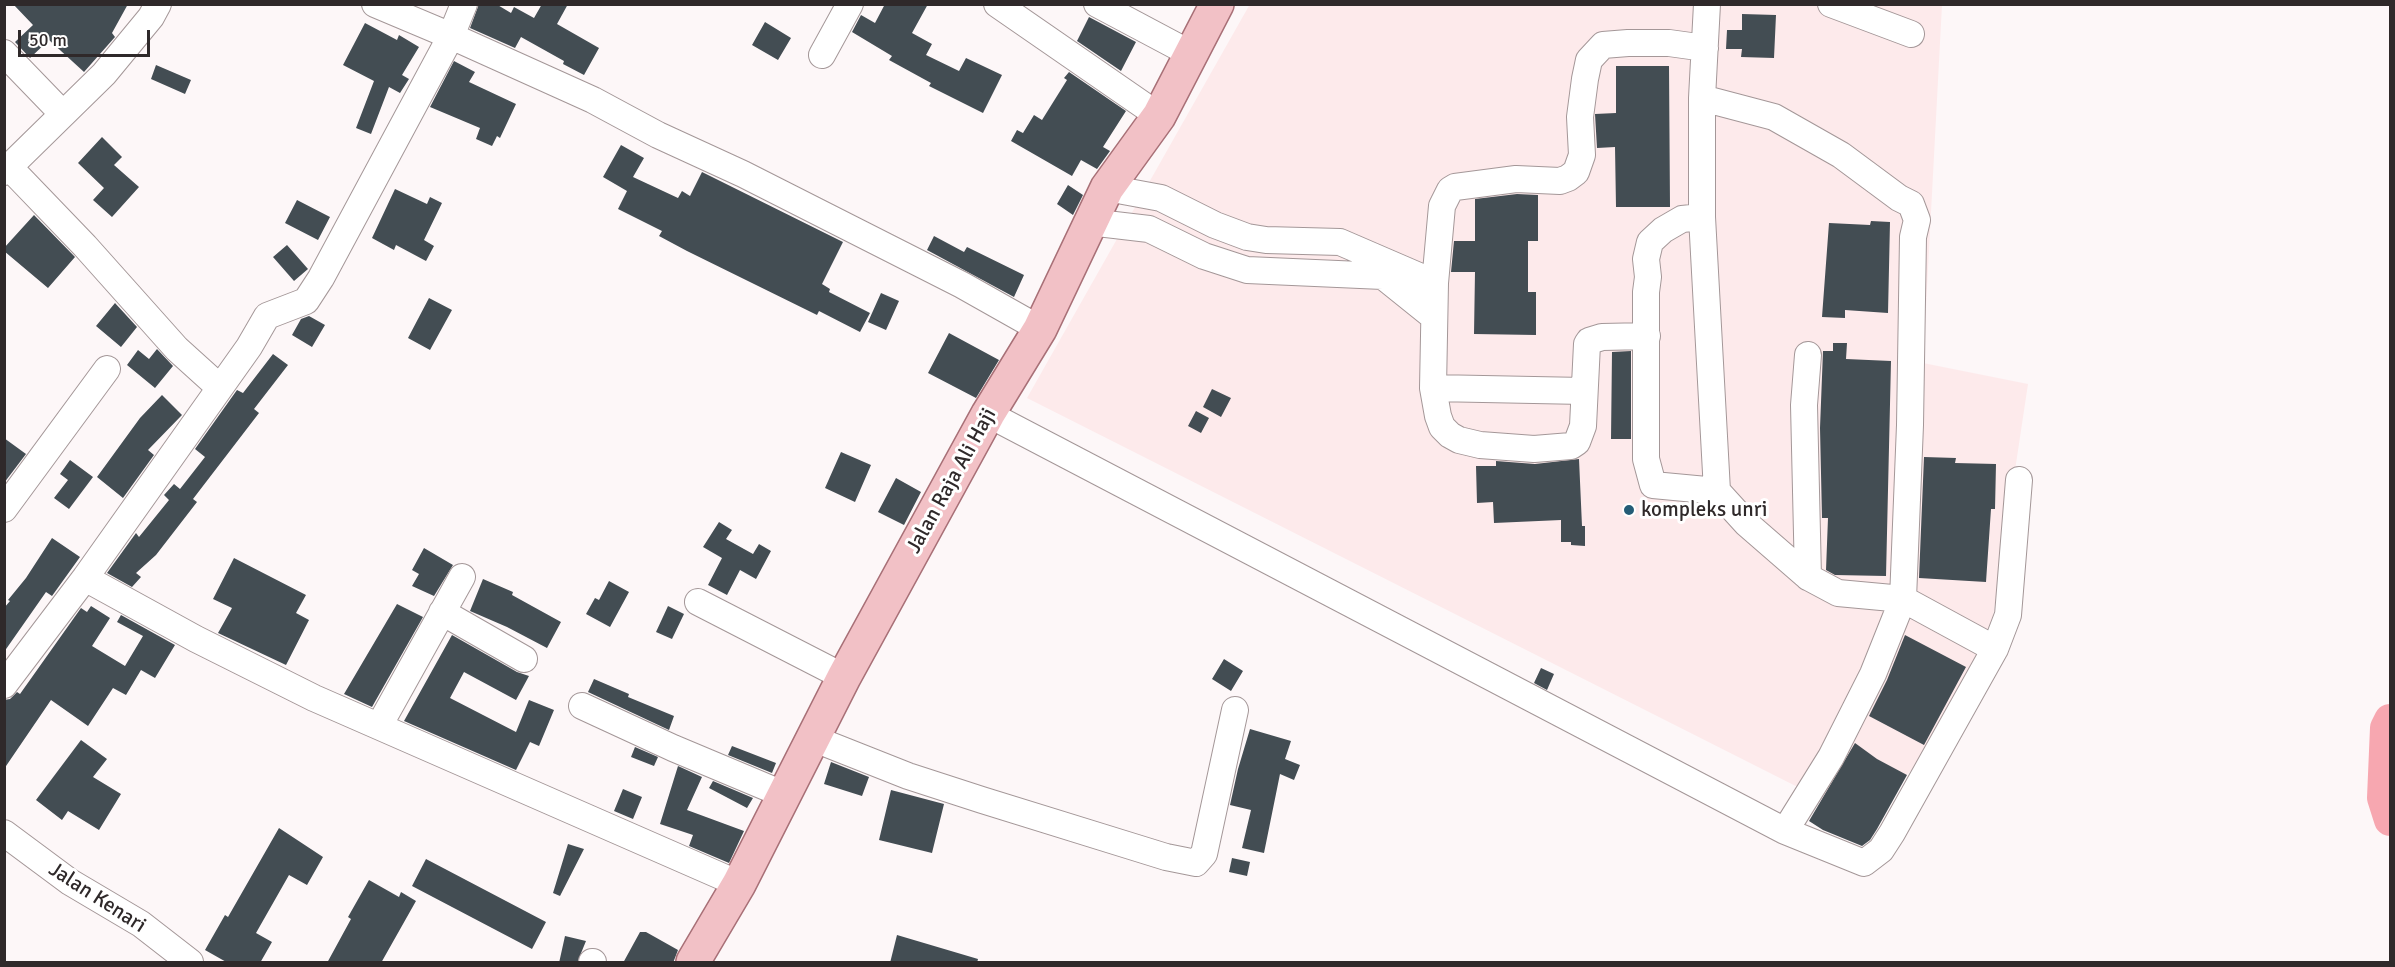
<!DOCTYPE html>
<style>
body{margin:0}
#map{position:relative;width:2395px;height:967px;overflow:hidden;background:#fdf7f8;font-family:Signika,sans-serif}
canvas{display:block}
.frame{position:absolute;inset:0;border:6px solid #2f292a;pointer-events:none}
.scale{position:absolute;left:18px;top:30px;width:132px;height:27px;box-sizing:border-box;border:3px solid #2f292a;border-top:0;padding-left:8px;font-size:18px;line-height:21px;white-space:nowrap;color:#2f292a;-webkit-text-stroke:4px #fff;paint-order:stroke}
</style>
<div id="map">
<canvas width="2395" height="967"></canvas>
<div class="frame"></div>
<div class="scale">50 m</div>
</div>
<script>
const ctx = document.querySelector('canvas').getContext('2d');
ctx.lineJoin = 'round';
function fillPath(path, color) {
  ctx.fillStyle = color;
  ctx.fill(path, 'evenodd');
}
function shape(rows) {
  const path = new Path2D();
  for (const r of rows) {
    path.moveTo(r[0], r[1]);
    for (let i = 2; i < r.length; i += 2) path.lineTo(r[i], r[i + 1]);
  }
  return path;
}
function strokePath(path, color, width, dash) {
  ctx.strokeStyle = color;
  ctx.lineWidth = width;
  ctx.lineCap = dash ? 'butt' : 'round';
  ctx.setLineDash(dash || []);
  ctx.stroke(path);
}
function write(font, color, halo, rows, align = 'center') {
  ctx.font = font + ' Signika,sans-serif';
  ctx.lineWidth = 6;
  ctx.setLineDash([]);
  ctx.textBaseline = 'middle';
  ctx.strokeStyle = halo;
  ctx.fillStyle = color;
  for (const [text, x, y, turn = 0] of rows) {
    ctx.save();
    ctx.translate(x, y);
    ctx.rotate((+turn || 0) * Math.PI / 180);
    ctx.textAlign = isNaN(turn) ? turn : align;
    if (halo) ctx.strokeText(text, 0, 0);
    ctx.fillText(text, 0, 0);
    ctx.restore();
  }
}
fillPath(shape([
 [1250,4,1942,5,1923,363,2028,384,1992,623,1956,702,1931,750,1863,820,1027,398]
]), '#fdeaeb');
strokePath(shape([
 [2390,720,2386,728,2383,798,2390,820]
]), '#f7a7b0', 32);
fillPath(shape([
 [13,4,128,4,112,33,115,37,84,72,49,40,30,58,15,42,33,25],
 [479,4,496,4,511,13,514,7,534,18,542,4,568,4,557,24,599,48,584,75,563,64,564,61,521,37,515,48,470,28],
 [885,4,928,4,912,33,932,44,926,55,959,71,966,58,1002,75,983,113,929,86,931,83,889,60,892,56,852,32,861,15,875,23],
 [1742,14,1776,15,1774,58,1741,57,1742,49,1726,49,1727,30,1742,30],
 [1089,17,1136,42,1121,71,1077,41],
 [765,22,791,38,778,60,752,45],
 [365,23,397,40,399,35,419,47,402,75,409,79,400,93,389,87,371,134,356,128,374,81,343,65],
 [454,61,475,72,469,82,516,104,500,138,497,136,492,146,476,139,480,128,430,107],
 [156,65,191,80,185,94,151,79],
 [1616,66,1669,66,1670,207,1616,207,1615,147,1597,148,1595,114,1616,113],
 [1069,72,1126,111,1103,147,1110,151,1097,169,1081,160,1072,176,1011,141,1017,130,1023,133,1034,115,1042,120,1067,80,1064,78],
 [102,137,122,157,114,165,139,187,112,217,93,200,104,188,78,163],
 [621,145,644,158,633,177,678,198,682,191,690,196,702,172,843,242,822,284,830,289,829,292,870,313,860,332,819,311,817,315,687,251,659,236,662,231,618,209,627,191,603,177],
 [1068,185,1083,195,1073,215,1057,204],
 [395,189,427,204,430,197,442,203,424,240,434,246,426,261,396,245,394,250,372,238],
 [1517,194,1538,195,1538,241,1528,241,1528,292,1536,292,1536,335,1474,334,1475,272,1451,272,1454,241,1475,241,1475,199],
 [297,200,330,217,318,240,285,223],
 [34,215,75,257,48,288,4,251,4,248],
 [1871,221,1890,222,1888,313,1845,310,1845,318,1822,317,1829,223,1870,225],
 [934,236,964,252,967,247,1024,275,1014,297,927,250],
 [287,245,308,269,294,281,273,257],
 [881,293,899,301,886,330,868,322],
 [429,298,452,310,430,350,408,338],
 [115,303,137,327,121,347,96,326],
 [309,316,325,325,312,347,292,335,301,319],
 [949,333,999,360,976,398,928,373],
 [1833,343,1847,343,1846,359,1891,361,1886,576,1835,575,1826,570,1828,518,1822,518,1820,428,1823,351,1833,351],
 [157,349,173,366,155,388,127,365,138,350,149,359],
 [1631,351,1631,439,1611,439,1612,352],
 [273,354,288,365,254,409,259,413,193,499,197,502,156,555,136,573,141,577,132,587,107,573,136,533,139,537,169,500,164,495,174,484,180,489,205,457,195,449,237,390,243,393],
 [1212,389,1231,398,1221,417,1203,407],
 [162,395,182,415,148,450,154,455,123,498,97,477,140,418],
 [1196,411,1209,418,1201,433,1188,426],
 [4,438,26,454,4,483],
 [841,452,871,465,855,502,825,488],
 [1924,457,1956,458,1955,463,1996,464,1995,509,1991,509,1986,582,1919,578],
 [1579,459,1582,526,1585,526,1585,546,1571,545,1571,542,1561,542,1561,520,1494,523,1493,502,1477,503,1476,466,1496,466,1496,461,1535,464],
 [70,460,93,477,69,509,54,498,68,480,60,474],
 [896,478,921,492,904,525,878,512],
 [719,522,732,530,726,539,753,554,759,544,771,551,756,579,740,570,727,595,708,585,722,558,703,547],
 [52,538,80,557,52,596,46,592,4,652,4,608,10,601,8,600,26,578],
 [424,548,453,565,434,596,412,586,419,574,412,570],
 [234,558,306,595,296,613,309,620,286,665,218,633,232,608,213,599],
 [483,579,513,592,512,595,561,622,547,648,507,627,470,611],
 [609,581,629,592,610,627,586,614,595,598,599,600],
 [397,604,423,617,372,707,344,694],
 [91,606,110,618,92,646,125,666,143,636,117,622,121,615,175,645,155,678,141,670,126,695,113,688,88,726,51,700,4,769,4,700,10,699,17,692,20,694,81,608,87,612],
 [668,606,684,614,672,639,656,632],
 [452,635,517,672,529,676,516,700,464,672,450,698,516,732,529,700,554,710,539,746,530,742,516,770,404,721],
 [1905,635,1966,667,1924,745,1869,716,1887,680],
 [1224,659,1243,671,1231,691,1212,679],
 [1541,668,1554,674,1547,690,1534,683],
 [594,679,629,694,628,697,674,716,669,730,588,692],
 [1250,729,1291,741,1285,759,1300,765,1294,780,1280,774,1264,853,1242,848,1251,810,1230,805,1238,769],
 [81,740,107,759,93,777,121,794,99,830,68,811,62,820,36,800],
 [1855,743,1877,759,1907,775,1877,829,1870,840,1862,846,1823,830,1809,821],
 [732,746,776,763,772,773,728,755],
 [635,747,658,757,654,766,631,757],
 [831,762,869,777,862,796,824,784],
 [678,766,702,777,687,810,744,831,729,863,689,846,693,835,660,824],
 [713,781,753,798,747,808,709,788],
 [623,789,642,797,633,819,614,811],
 [891,790,944,804,932,853,879,840],
 [279,828,323,857,307,885,289,875,256,933,272,942,260,963,228,963,205,950,225,915,228,917],
 [568,844,584,849,560,896,553,893],
 [1232,858,1250,862,1247,876,1229,872],
 [426,859,546,922,532,949,412,886],
 [369,880,399,897,401,892,416,901,381,963,327,963,351,919,348,917],
 [640,932,646,932,678,950,673,963,623,963],
 [897,935,978,959,977,963,890,963],
 [565,936,586,941,577,963,559,963]
]), '#434d53');
const minor = shape([
 [375,4,451,36,593,100,658,135,743,174,962,285,1040,329],
 [997,4,1159,116],
 [1097,4,1193,55],
 [1707,4,1702,98,1702,217,1682,219,1663,230,1650,242,1646,259,1648,277,1646,292,1646,459,1653,485,1717,491,1747,524,1808,577,1838,593,1903,599,1995,649],
 [1831,4,1911,34],
 [4,53,62,113],
 [822,55,850,4],
 [1702,98,1774,117,1841,155,1899,198,1911,204,1917,220,1913,237,1910,425,1903,599,1873,674,1831,757,1785,831],
 [9,167,85,246,177,349,219,387],
 [4,172,104,74,151,17,158,4],
 [1107,188,1161,198,1215,225,1247,237,1266,240,1340,242,1435,283],
 [1702,217,1717,491],
 [1089,222,1149,229,1204,256,1247,270,1383,276,1434,317],
 [1647,336,1602,337,1589,341,1587,344,1583,426,1577,442,1571,446,1534,449,1480,445,1459,440,1450,435,1442,427,1438,416,1433,388,1435,283,1442,206,1450,190,1455,187,1516,179,1560,181,1568,178,1576,172,1582,155,1580,117,1585,79,1589,60,1603,45,1628,43,1669,43,1705,48],
 [1433,388,1584,391],
 [988,414,1785,831,1864,863,1881,850,1892,833,1995,649,2008,615,2019,480],
 [4,509,107,369],
 [1808,577,1804,405,1808,355],
 [85,578,196,639,314,698,739,884],
 [698,602,844,677],
 [442,612,524,659],
 [4,685,85,578,249,347,267,316,306,301,321,278,451,36,464,4],
 [582,706,673,748,785,795],
 [379,726,462,577],
 [812,738,908,776,982,800,1166,857,1196,863,1204,854,1235,710],
 [4,833,70,882,141,924,190,962],
 [592,962,593,962]
]);
const major = shape([
 [693,962,739,884,844,677,988,414,1040,329,1107,188,1159,116,1217,4]
]);
strokePath(minor, '#a49798', 28);
strokePath(major, '#a87077', 36);
strokePath(minor, '#fff', 26);
strokePath(major, '#f2c1c6', 33);
for (const [x, y, r, color] of [
 [1629,510,6,"#245c76"]
]) {
  const dot = new Path2D();
  dot.arc(x, y, r, 0, 2 * Math.PI);
  ctx.fillStyle = color;
  ctx.fill(dot);
  strokePath(dot, '#fff', 2);
}
write('21px', '#2f292a', '#fff', [
 ["Jalan Raja Ali Haji",952,481,-61],
 ["Jalan Kenari",97,898,33]
]);
write('21px', '#2f292a', '#fff', [
 ["kompleks unri",1641,510]
], 'left');
</script>
